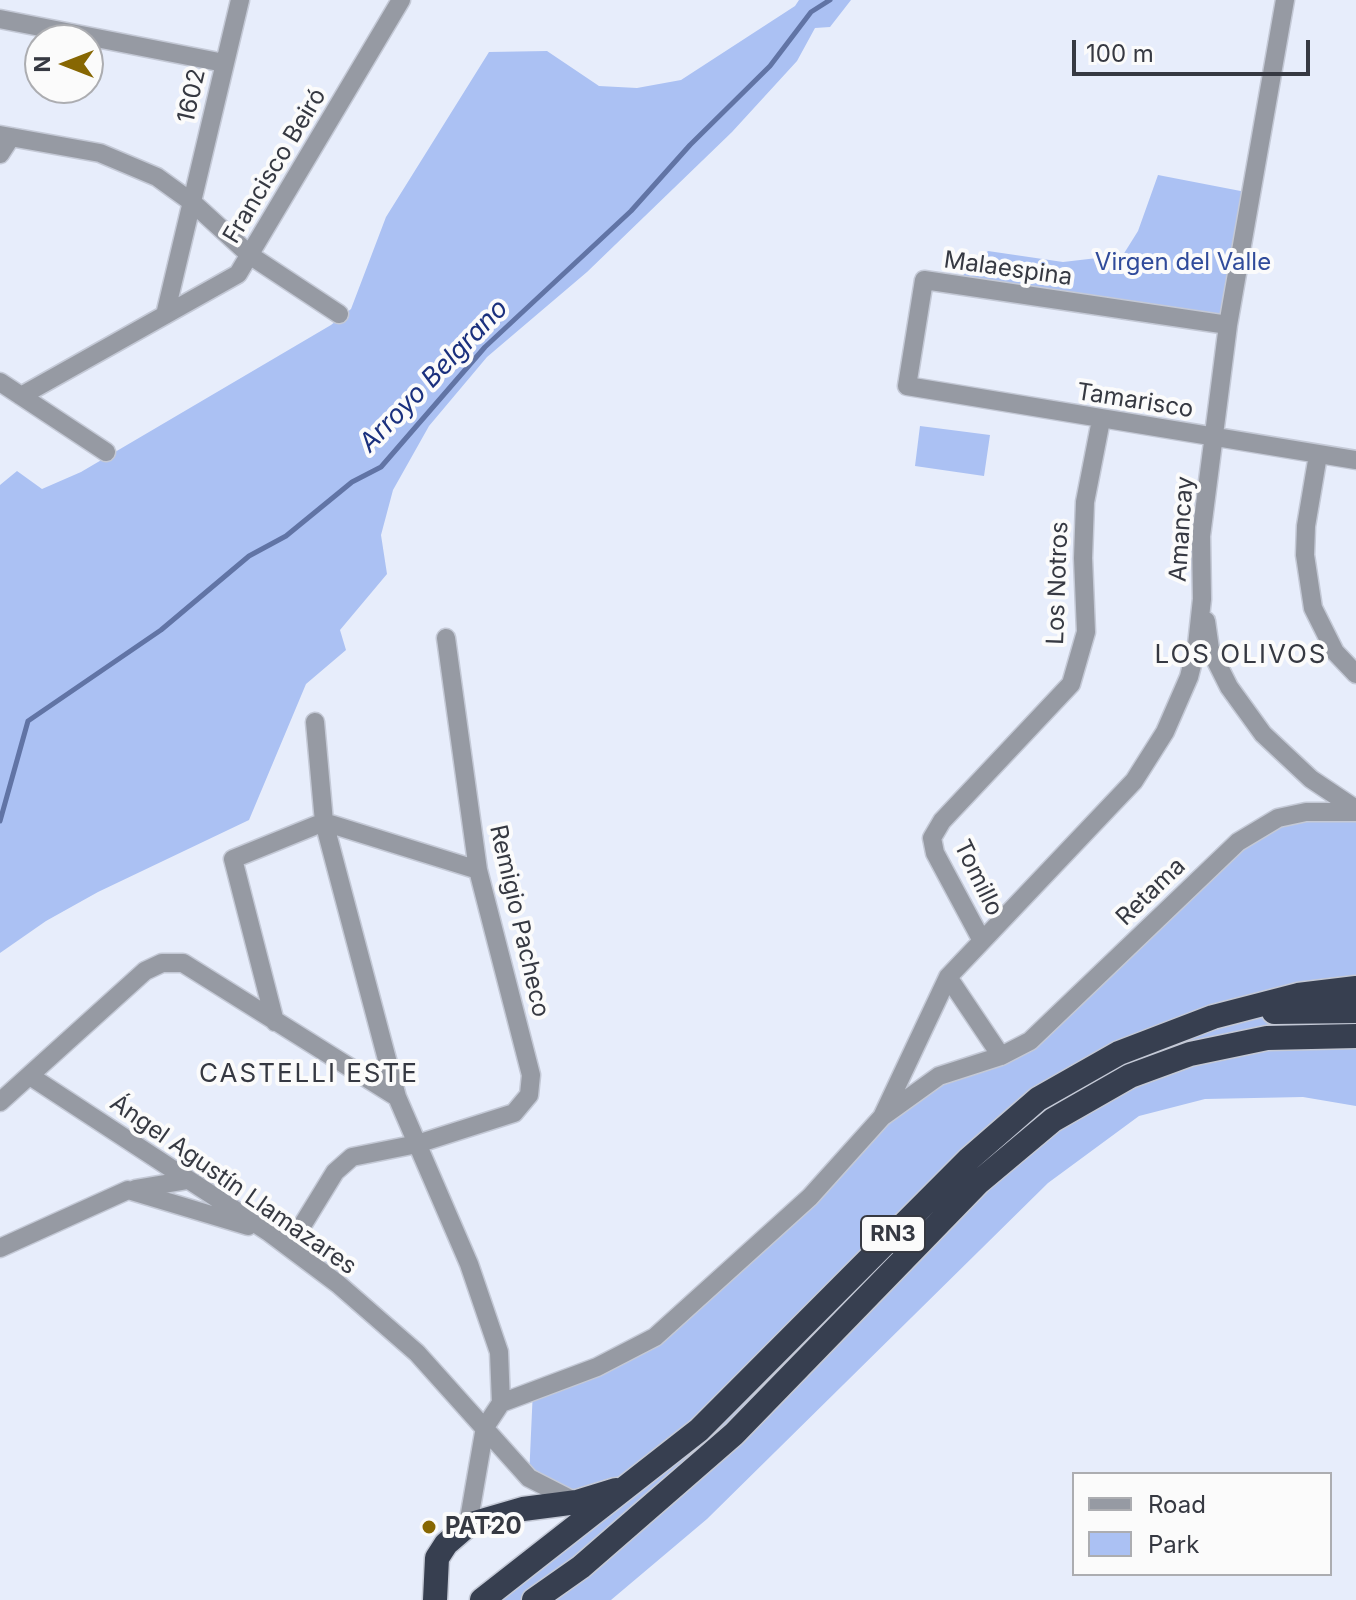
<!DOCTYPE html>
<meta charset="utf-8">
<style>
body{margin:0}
#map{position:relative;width:1356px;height:1600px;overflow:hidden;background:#e7edfb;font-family:Inter,sans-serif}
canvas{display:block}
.legend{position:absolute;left:1072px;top:1472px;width:260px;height:104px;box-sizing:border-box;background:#fbfbfb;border:2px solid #acadb1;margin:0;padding:10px 14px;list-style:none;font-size:24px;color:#363942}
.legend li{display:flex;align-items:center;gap:16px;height:40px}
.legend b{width:40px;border:2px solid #acadb1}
.north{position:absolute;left:24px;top:24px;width:80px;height:80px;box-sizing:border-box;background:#fbfbfb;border:2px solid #acadb1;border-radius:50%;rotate:270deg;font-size:22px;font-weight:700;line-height:32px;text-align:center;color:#363942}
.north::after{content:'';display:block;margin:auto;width:28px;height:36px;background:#876703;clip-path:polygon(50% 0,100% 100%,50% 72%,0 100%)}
.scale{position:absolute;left:1072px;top:40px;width:238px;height:36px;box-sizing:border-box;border:4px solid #363942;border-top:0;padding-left:10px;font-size:24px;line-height:28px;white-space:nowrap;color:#363942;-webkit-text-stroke:6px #fbfbfb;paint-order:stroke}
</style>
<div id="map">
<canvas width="1356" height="1600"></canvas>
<ul class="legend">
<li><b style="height:10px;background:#969aa3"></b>Road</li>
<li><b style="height:22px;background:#abc1f3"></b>Park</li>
</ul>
<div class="north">N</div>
<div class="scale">100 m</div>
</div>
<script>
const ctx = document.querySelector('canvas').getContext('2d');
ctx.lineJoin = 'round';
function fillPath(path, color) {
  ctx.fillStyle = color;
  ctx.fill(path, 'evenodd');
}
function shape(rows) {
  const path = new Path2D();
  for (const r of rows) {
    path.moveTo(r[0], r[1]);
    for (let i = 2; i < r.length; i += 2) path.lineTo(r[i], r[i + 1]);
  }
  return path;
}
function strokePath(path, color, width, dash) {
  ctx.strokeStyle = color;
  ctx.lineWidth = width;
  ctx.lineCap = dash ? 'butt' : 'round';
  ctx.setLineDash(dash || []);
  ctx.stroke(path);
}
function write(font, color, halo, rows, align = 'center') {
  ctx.font = font + ' Inter,sans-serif';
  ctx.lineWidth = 8;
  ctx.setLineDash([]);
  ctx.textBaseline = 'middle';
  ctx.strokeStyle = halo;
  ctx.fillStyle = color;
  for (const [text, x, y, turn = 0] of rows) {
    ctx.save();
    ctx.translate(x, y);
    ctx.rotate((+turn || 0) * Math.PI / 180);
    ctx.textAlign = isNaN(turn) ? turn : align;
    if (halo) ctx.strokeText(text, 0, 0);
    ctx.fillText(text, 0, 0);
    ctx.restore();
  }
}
fillPath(shape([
 [799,0,851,0,830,27,815,28,797,61,732,132,587,272,487,357,429,426,393,490,381,535,387,574,340,630,346,650,306,684,249,820,98,892,46,921,0,953,0,485,17,471,42,489,81,472,331,325,351,309,386,217,489,52,547,51,599,86,637,88,681,80,795,6],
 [1158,175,1251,193,1228,325,953,285,988,251,1063,262,1123,255,1138,231],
 [920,426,990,435,984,476,915,466],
 [1356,812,1356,1106,1303,1097,1205,1099,1139,1116,1048,1183,707,1519,611,1600,482,1600,633,1484,577,1502,529,1478,533,1389,628,1351,911,1093,1001,1056,1258,830]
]), '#abc1f3');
strokePath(shape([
 [0,821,28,721,161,630,249,556,286,536,352,482,381,467,485,347,631,211,690,145,770,66,811,12,830,0]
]), '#6174a5', 5);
const minor = shape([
 [0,19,224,63],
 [0,135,100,153,157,177,193,203,251,256,339,314],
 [0,154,11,137],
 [165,315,240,0],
 [1228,325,924,280,907,386,1356,460],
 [0,382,106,452],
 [21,396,238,274,401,0],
 [1318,455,1306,526,1305,555,1313,608,1335,652,1356,674],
 [1206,621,1210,649,1229,687,1263,734,1311,779,1356,809],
 [315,722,324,822,397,1097,469,1264,499,1352,501,1403,485,1427,468,1525],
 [324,822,478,870],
 [981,939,935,853,932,838,942,821,1071,684,1086,632,1083,558,1085,502,1101,420],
 [948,977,1001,1056],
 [275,1022,233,859,324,822],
 [30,1076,270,1233,338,1284,417,1353,529,1478,574,1501],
 [0,1102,145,971,162,963,183,963,397,1097],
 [882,1117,948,977,1134,781,1165,732,1189,677,1197,645,1202,599,1201,536,1228,325,1285,0],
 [135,1189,188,1180],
 [289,1247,335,1172,352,1157,417,1144,514,1113,529,1095,531,1075,478,870,446,638],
 [0,1248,128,1190,248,1226],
 [501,1403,597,1367,655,1337,810,1197,882,1117,939,1076,1001,1056,1030,1041,1238,842,1278,818,1306,812,1356,812]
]);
const highway = shape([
 [1274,1012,1356,1011],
 [435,1600,437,1558,446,1544,468,1525,523,1509,577,1502,616,1490],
 [482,1600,699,1430,969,1159,1038,1099,1119,1053,1213,1017,1298,995,1356,988],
 [534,1600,581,1567,734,1434,979,1182,1053,1120,1130,1076,1190,1054,1267,1038,1356,1036]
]);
strokePath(minor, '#c4c9d6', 21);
strokePath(highway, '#c4c9d6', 27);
strokePath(minor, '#969aa3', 18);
strokePath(highway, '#373f50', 24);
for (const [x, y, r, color] of [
 [429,1527,8,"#876703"]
]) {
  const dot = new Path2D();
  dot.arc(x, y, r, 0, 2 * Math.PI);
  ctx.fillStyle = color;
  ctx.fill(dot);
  strokePath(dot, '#fbfbfb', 3);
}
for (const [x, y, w] of [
 [893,1234,64]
]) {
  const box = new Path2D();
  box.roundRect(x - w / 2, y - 18, w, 36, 6);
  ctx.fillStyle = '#fbfbfb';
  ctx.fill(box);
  strokePath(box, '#363942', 2);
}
write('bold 22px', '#363942', null, [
 ["RN3",893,1234]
]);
write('24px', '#363942', '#fbfbfb', [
 ["1602",192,96,-77],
 ["Francisco Beiró",275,166,-59],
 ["Malaespina",1008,269,8],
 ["Tamarisco",1135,401,9],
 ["Amancay",1182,529,-86],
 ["Los Notros",1058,583,-88],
 ["Tomillo",978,878,64],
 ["Retama",1151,892,-44],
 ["Remigio Pacheco",519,921,77],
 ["Ángel Agustín Llamazares",233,1185,35]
]);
write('24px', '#304b9b', '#fbfbfb', [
 ["Virgen del Valle",1183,263]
]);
write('bold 24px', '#363942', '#fbfbfb', [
 ["PAT20",445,1527]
], 'left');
write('italic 26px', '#1a307e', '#fbfbfb', [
 ["Arroyo Belgrano",434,376,-46]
]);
ctx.letterSpacing = '2px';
write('26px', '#363942', '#fbfbfb', [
 ["LOS OLIVOS",1241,655],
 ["CASTELLI ESTE",309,1074]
]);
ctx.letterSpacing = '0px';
</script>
